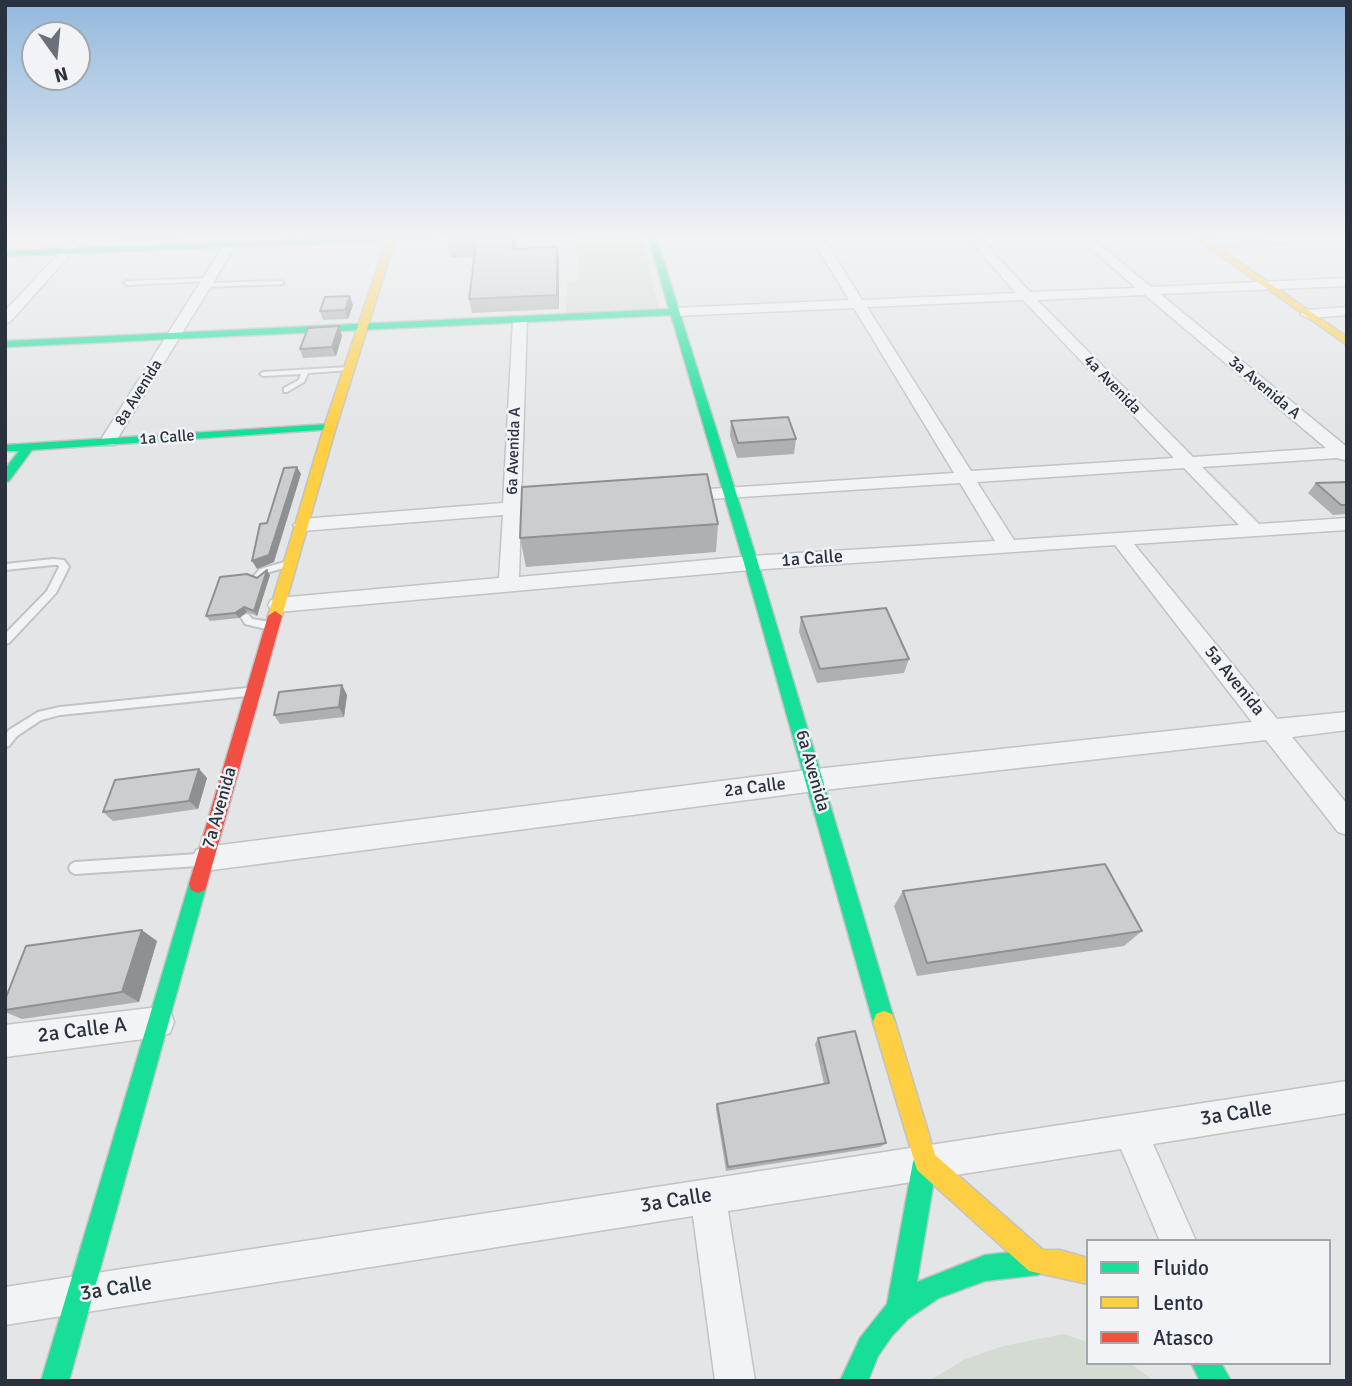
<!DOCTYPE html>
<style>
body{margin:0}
#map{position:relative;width:1352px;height:1386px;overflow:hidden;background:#e3e5e7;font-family:Signika,sans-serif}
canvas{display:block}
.frame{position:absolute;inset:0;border:7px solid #2b323f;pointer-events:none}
.legend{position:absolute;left:1086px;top:1239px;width:245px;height:126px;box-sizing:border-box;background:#f1f3f6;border:2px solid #a2a6ad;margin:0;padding:9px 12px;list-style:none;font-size:21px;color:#2b323f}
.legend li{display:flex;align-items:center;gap:14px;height:35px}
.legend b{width:35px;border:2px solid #a2a6ad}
.north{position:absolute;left:21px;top:21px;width:70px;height:70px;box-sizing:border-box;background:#f1f3f6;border:2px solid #a2a6ad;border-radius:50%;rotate:165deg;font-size:19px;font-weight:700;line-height:28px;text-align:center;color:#2b323f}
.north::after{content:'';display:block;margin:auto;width:24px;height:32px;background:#6b717a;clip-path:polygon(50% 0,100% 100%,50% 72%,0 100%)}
</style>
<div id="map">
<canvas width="1352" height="1386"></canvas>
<div class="frame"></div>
<ul class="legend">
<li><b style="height:9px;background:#16e098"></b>Fluido</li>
<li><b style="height:9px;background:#ffcf43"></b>Lento</li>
<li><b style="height:9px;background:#f24e42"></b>Atasco</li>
</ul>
<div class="north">N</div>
</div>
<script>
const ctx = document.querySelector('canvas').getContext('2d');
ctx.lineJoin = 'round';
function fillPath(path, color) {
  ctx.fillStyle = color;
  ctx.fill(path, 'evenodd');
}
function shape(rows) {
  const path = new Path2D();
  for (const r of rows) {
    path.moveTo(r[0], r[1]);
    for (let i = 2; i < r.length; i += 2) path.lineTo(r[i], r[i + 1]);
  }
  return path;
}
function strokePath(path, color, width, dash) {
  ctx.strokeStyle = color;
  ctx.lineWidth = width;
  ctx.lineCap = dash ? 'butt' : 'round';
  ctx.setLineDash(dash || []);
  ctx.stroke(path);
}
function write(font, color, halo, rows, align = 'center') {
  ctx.font = font + ' Signika,sans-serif';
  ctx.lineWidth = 5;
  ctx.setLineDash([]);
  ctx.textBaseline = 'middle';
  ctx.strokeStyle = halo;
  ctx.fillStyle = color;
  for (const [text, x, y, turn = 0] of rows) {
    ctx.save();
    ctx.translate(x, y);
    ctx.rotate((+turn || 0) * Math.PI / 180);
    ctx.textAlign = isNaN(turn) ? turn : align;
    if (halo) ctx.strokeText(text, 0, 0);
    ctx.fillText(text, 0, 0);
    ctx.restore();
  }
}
fillPath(shape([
 [575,237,642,237,659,309,566,314,567,283,579,280],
 [1206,237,1266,237,1275,243,1286,242,1291,245,1224,249],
 [1063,1334,1088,1342,1088,1363,1130,1363,1154,1381,929,1381,965,1359,1003,1346]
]), '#d4dbd3');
const lane = shape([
 [208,278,211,280,210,281,127,285,124,283,127,281,208,278],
 [281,281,283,282,283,284,205,287,202,285,205,283,281,281],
 [348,367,351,369,350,370,308,373,304,382,287,392,284,392,284,388,299,380,301,374,263,376,260,374,263,372,348,367],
 [53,559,64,560,69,567,56,593,9,643,5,644,5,634,47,591,59,567,58,565,53,565,5,570,5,564,53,559],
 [288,561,291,562,293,564,291,566,266,573,260,580,254,580,252,578,260,569,288,561],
 [246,614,249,615,252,619,270,622,275,626,270,630,245,624,241,617,246,614],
 [247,688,251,689,252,692,251,695,247,696,60,715,41,720,17,736,9,746,5,747,5,735,9,730,38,712,60,707,247,688],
 [198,854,202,856,204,860,202,864,198,866,75,874,71,872,69,868,71,864,75,862,198,854]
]);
const street = shape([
 [74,237,86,237,10,322,5,323,5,311,74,237],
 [229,237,241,237,116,441,114,445,102,445,100,441,229,237],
 [811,237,823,237,862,300,1016,293,967,237,979,237,1030,292,1136,288,1078,237,1091,237,1151,287,1347,278,1347,286,1160,294,1347,447,1347,459,1344,460,1337,458,1202,467,1259,524,1347,518,1347,530,1134,544,1277,719,1347,712,1347,730,1292,737,1347,804,1347,835,1338,832,1266,740,815,791,205,871,196,868,192,859,196,850,205,847,815,769,1252,722,1115,545,751,570,278,612,271,610,268,605,271,600,278,598,499,578,503,515,302,531,293,525,302,519,503,503,513,320,520,316,527,320,521,502,551,499,560,505,551,511,521,513,519,577,751,556,995,541,960,483,679,501,670,496,679,491,954,473,854,308,674,316,667,312,674,308,849,300,811,237],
 [1145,295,1326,448,1193,457,1037,300,1145,295],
 [1023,300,1174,458,971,471,867,307,1023,300],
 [1184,468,1239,525,1014,540,977,482,1184,468],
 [1347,307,1347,315,1307,318,1300,314,1307,310,1347,307],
 [159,1007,170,1011,174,1022,170,1033,159,1037,5,1057,5,1025,159,1007],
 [1347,1081,1347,1113,1153,1144,1196,1241,1160,1241,1121,1149,728,1211,755,1381,715,1381,693,1216,5,1325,5,1287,1347,1081]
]);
const fast = shape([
 [373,237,438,237,434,239,5,256,5,251,373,237],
 [648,237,656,237,758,563,895,1022,892,1030,884,1033,876,1030,873,1022,744,563,671,315,5,347,5,341,669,309,648,237],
 [330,424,336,427,334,429,32,450,9,481,5,482,5,469,19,451,5,451,5,445,330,424],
 [198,875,205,878,207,884,69,1381,41,1381,189,884,191,878,198,875],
 [925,1150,933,1154,937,1162,917,1282,985,1255,1038,1249,1047,1253,1051,1262,1047,1271,1038,1275,985,1281,939,1298,908,1319,892,1336,878,1356,868,1381,840,1381,860,1338,887,1304,913,1162,917,1154,925,1150],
 [1191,1363,1221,1363,1231,1381,1200,1381,1191,1363]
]);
const slow = shape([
 [388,237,396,237,336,427,282,616,280,620,270,620,268,616,324,427,388,237],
 [1194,237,1203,237,1347,337,1347,345,1194,237],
 [884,1011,892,1014,895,1022,935,1155,1043,1250,1060,1250,1088,1258,1088,1284,1029,1271,917,1170,873,1022,876,1014,884,1011]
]);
const jam = shape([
 [275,611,282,616,207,884,205,890,198,893,191,890,189,884,268,616,275,611]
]);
strokePath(lane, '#c1c3c5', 4);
strokePath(street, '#c1c3c5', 3);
strokePath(fast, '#c1c3c5', 3);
strokePath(slow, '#c1c3c5', 3);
strokePath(jam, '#c1c3c5', 3);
fillPath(lane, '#f2f3f4');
fillPath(street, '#f2f3f4');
fillPath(fast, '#16e098');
fillPath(slow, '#ffcf43');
fillPath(jam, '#f24e42');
fillPath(shape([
 [117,237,224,237,143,241,118,241],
 [450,237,517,237,516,248,559,259,559,309,472,313,469,299,474,257,451,258,448,245],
 [353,305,348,319,323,320,320,311],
 [339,326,342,336,336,356,303,358,300,349],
 [731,421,796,439,794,454,737,458,730,436],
 [1347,482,1347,514,1333,515,1308,493,1316,483],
 [718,524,716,552,526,567,520,538],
 [270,575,257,616,247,612,239,618,210,621,206,616,257,578],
 [801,617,909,659,904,673,817,683,799,632],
 [342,685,347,695,344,717,280,724,274,715],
 [199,769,207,778,198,809,113,821,103,812],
 [903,891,1142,931,1124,946,917,976,894,906],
 [157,941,139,1002,22,1019,5,1012,5,1000],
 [818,1038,886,1143,880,1147,726,1171,716,1109,717,1104,824,1084,815,1044]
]), '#afb0b2');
fillPath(shape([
 [514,237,517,237,514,262,512,249],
 [557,247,559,259,559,309,557,295],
 [350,296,353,305,348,319,345,310],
 [339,326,342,336,336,356,332,347],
 [297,467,301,474,274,562,257,569,252,561],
 [267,570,270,575,257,616,254,611],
 [244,607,247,612,239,618,235,613],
 [342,685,347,695,344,717,339,707],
 [199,769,207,778,198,809,189,801],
 [142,930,157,941,139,1002,122,992]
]), '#8e9091');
const building = shape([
 [450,237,514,237,512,249,557,247,557,295,469,299,476,244,448,245,450,237],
 [350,296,345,310,320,311,325,297,350,296],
 [339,326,332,347,300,349,308,328,339,326],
 [788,417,796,439,738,443,731,421,788,417],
 [297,467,269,555,252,561,260,524,267,523,284,468,297,467],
 [707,474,718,524,520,538,522,487,707,474],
 [1347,482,1347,505,1341,505,1316,483,1347,482],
 [267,570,254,611,244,607,235,613,206,616,220,577,247,574,257,578,267,570],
 [886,608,909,659,820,669,801,617,886,608],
 [342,685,339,707,274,715,279,692,342,685],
 [199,769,189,801,103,812,115,780,199,769],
 [1105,864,1142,931,927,963,903,891,1105,864],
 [142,930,122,992,5,1010,5,1000,26,946,142,930],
 [855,1031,886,1143,728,1167,717,1104,829,1083,818,1038,855,1031]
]);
fillPath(building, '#cbcdcf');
strokePath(building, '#8e9091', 2);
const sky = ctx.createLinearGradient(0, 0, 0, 431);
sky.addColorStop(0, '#93b9de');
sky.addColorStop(0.55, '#f2f3f4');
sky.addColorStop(1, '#f2f3f400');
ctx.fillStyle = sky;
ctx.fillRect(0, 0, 1352, 431);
write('16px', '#2b323f', '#f1f3f6', [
 ["4a Avenida",1112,385,46],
 ["3a Avenida A",1264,388,40],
 ["8a Avenida",139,393,-58],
 ["1a Calle",167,438,-4],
 ["6a Avenida A",514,451,-88]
]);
write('18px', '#2b323f', '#f1f3f6', [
 ["1a Calle",812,559,-4],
 ["5a Avenida",1234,681,51],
 ["6a Avenida",812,771,74],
 ["2a Calle",755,788,-7],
 ["7a Avenida",220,808,-74]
]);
write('21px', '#2b323f', '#f1f3f6', [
 ["2a Calle A",82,1031,-7],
 ["3a Calle",1236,1114,-9],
 ["3a Calle",676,1201,-9],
 ["3a Calle",116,1289,-9]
]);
</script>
